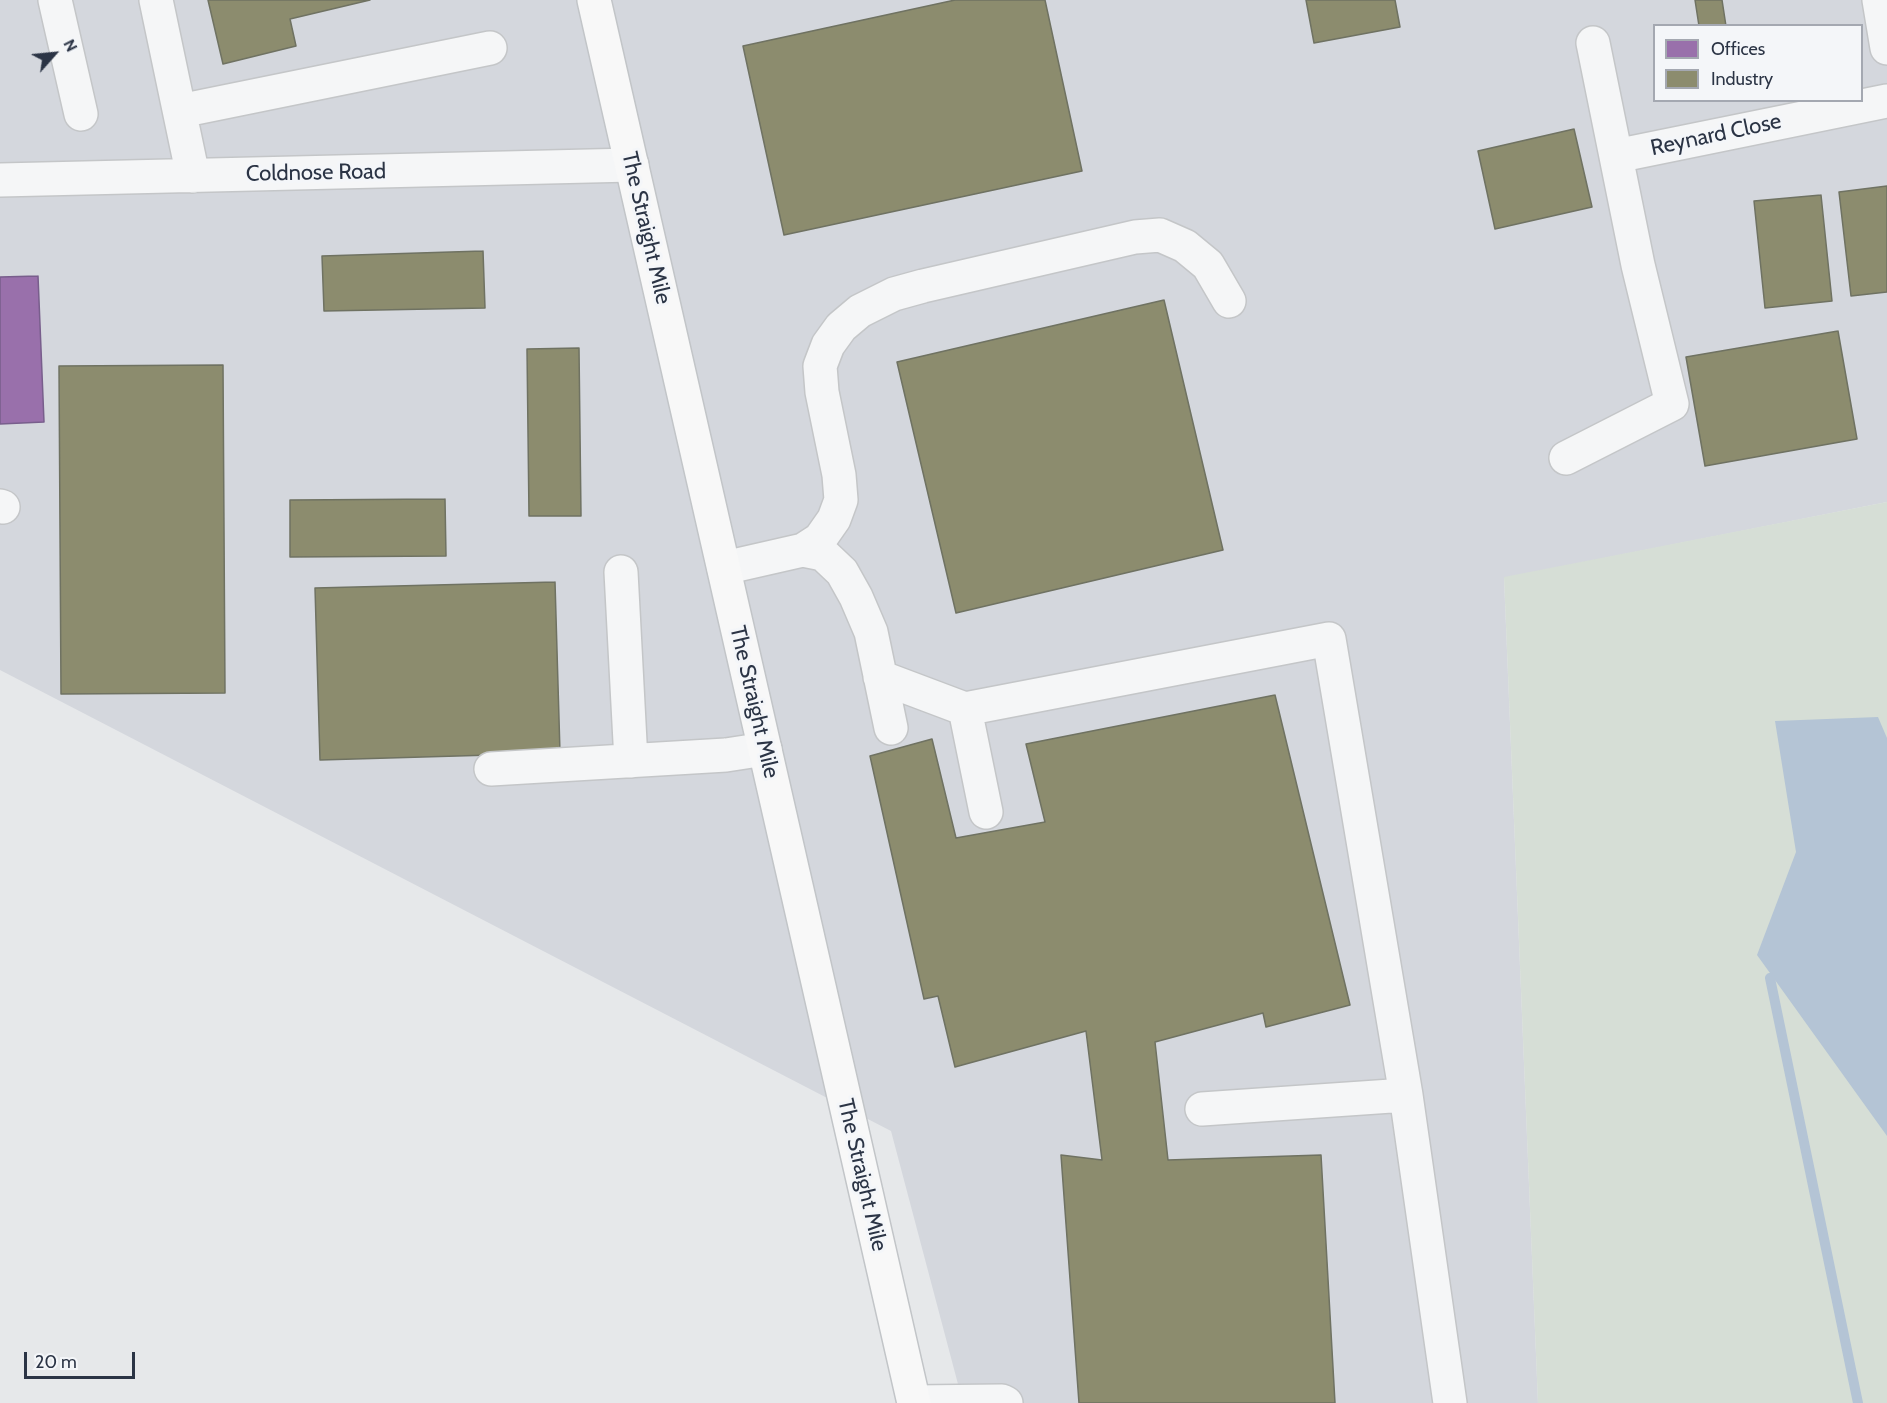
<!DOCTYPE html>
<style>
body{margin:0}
#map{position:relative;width:1887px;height:1403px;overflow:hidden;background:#e6e8ea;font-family:Cabin,sans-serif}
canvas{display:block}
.legend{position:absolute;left:1653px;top:24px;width:210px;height:78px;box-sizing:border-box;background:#f4f6f9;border:2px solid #a4a8b1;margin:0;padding:8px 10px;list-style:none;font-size:18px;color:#2b3445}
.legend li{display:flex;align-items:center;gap:12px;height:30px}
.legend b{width:30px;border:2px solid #a4a8b1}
.north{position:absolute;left:24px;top:24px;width:60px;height:60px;-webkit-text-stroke:4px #f4f6f9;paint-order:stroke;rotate:63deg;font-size:16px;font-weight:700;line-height:24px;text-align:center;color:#2b3445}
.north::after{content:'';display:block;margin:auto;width:21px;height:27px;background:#2b3445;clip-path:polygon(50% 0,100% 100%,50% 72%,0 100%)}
.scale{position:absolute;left:24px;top:1352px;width:111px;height:27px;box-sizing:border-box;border:3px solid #2b3445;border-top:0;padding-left:8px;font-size:18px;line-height:21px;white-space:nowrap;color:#2b3445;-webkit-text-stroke:4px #f4f6f9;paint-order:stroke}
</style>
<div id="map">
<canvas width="1887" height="1403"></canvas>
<ul class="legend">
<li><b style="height:16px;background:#9970ab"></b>Offices</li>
<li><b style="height:16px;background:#8c8c6e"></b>Industry</li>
</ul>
<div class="north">N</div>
<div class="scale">20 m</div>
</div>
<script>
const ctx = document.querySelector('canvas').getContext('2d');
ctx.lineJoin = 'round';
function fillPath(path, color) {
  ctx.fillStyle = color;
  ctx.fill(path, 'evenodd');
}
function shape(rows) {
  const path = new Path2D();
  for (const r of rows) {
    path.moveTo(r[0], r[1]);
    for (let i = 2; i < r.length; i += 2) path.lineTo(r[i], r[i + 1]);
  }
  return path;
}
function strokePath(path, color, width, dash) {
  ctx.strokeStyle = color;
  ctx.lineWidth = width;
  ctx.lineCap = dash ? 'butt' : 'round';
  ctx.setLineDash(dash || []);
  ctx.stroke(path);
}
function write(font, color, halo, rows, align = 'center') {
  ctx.font = font + ' Cabin,sans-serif';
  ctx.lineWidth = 6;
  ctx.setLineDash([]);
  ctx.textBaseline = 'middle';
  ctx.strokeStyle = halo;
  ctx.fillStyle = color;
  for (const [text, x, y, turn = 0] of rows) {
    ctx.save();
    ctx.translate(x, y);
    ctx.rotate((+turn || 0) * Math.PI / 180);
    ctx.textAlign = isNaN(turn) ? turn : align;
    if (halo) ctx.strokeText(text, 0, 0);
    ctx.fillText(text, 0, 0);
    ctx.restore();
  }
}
fillPath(shape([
 [0,0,1887,0,1887,502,1504,578,1538,1403,963,1403,891,1131,0,670],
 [1654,26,1862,26,1862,100,1654,100]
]), '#d4d7dd');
fillPath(shape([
 [1887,502,1887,1403,1538,1403,1504,577]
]), '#d6ded6');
fillPath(shape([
 [1878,717,1887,738,1887,1136,1757,955,1796,852,1775,721]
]), '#b4c4d5');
const offices = shape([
 [38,276,44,422,0,424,0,277,38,276]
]);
fillPath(offices, '#9970ab');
strokePath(offices, '#785e8c', 1.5);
const industry = shape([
 [208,0,370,0,290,19,296,46,223,64,208,0],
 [955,0,1045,0,1082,171,784,235,743,46,955,0],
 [1306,0,1395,0,1400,27,1314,43,1306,0],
 [1695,0,1722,0,1726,26,1699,26,1695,0],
 [1574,129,1592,207,1495,229,1478,151,1574,129],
 [1887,186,1887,292,1851,296,1839,192,1887,186],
 [1821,195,1832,301,1765,308,1754,201,1821,195],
 [483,251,485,308,324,311,322,256,483,251],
 [1164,300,1223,550,956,613,897,362,1164,300],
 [1838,331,1857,439,1705,466,1686,357,1838,331],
 [579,348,581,516,529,516,527,349,579,348],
 [223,365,225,693,61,694,59,366,223,365],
 [445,499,446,556,290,557,290,500,445,499],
 [555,582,560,753,320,760,315,588,555,582],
 [1275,695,1350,1005,1266,1027,1263,1013,1155,1042,1168,1160,1321,1155,1335,1403,1079,1403,1061,1155,1102,1160,1086,1031,955,1067,938,996,924,999,870,756,932,739,956,838,1045,822,1026,744,1275,695]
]);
fillPath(industry, '#8c8c6e');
strokePath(industry, '#6f7262', 1.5);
strokePath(shape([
 [1770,978,1858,1403]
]), '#b4c4d5', 10);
const minor = shape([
 [55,0,81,114],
 [156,0,193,176],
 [1879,0,1887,48],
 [180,111,490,48],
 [1616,156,1887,101],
 [0,180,632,165],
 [1566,458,1672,404,1638,265,1593,43],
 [0,506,3,507],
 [803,550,820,539,834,519,841,500,839,475,822,392,820,366,828,345,841,327,860,311,894,294,923,286,1135,237,1160,235,1185,246,1208,265,1229,301],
 [724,568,803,550,823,554,842,572,856,597,871,632,891,728],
 [621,572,631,761],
 [880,677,965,709,986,812],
 [965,709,1329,639,1406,1095,1450,1403],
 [491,769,726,755,765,749],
 [1202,1109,1406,1095],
 [914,1402,1002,1401,1006,1403]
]);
const major = shape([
 [594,0,914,1403]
]);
strokePath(minor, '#c4c6c8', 36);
strokePath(major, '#c2c5c8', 36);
strokePath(minor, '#f5f6f7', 33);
strokePath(major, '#f8f8f8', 33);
write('22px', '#2b3445', '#f4f6f9', [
 ["Reynard Close",1716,135,-12],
 ["Coldnose Road",316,173,-1],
 ["The Straight Mile",646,228,77],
 ["The Straight Mile",754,702,77],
 ["The Straight Mile",862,1175,77]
]);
</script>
